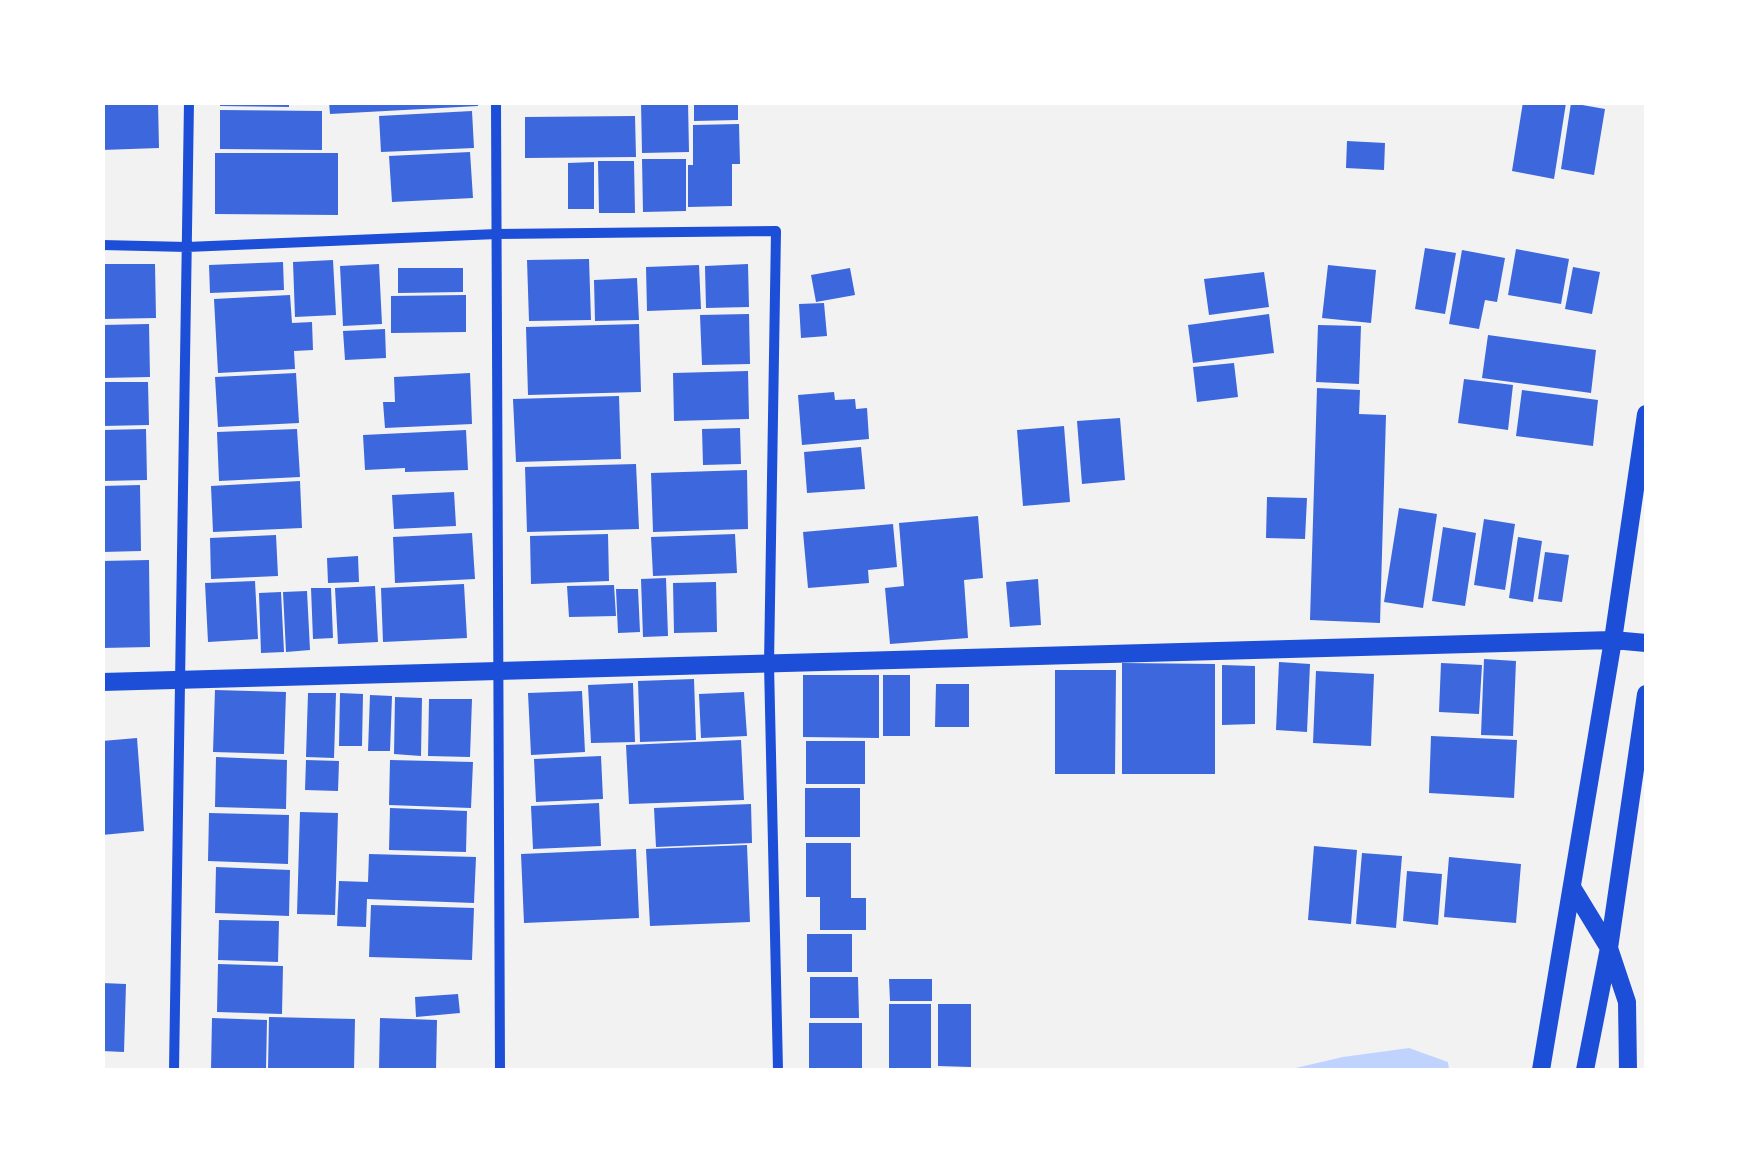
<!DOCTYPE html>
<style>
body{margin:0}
#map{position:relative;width:1749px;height:1173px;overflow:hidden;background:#f2f2f2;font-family:Cabin,sans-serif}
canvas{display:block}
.frame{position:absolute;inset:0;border:105px solid #fff;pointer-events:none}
</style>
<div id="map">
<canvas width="1749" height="1173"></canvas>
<div class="frame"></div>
</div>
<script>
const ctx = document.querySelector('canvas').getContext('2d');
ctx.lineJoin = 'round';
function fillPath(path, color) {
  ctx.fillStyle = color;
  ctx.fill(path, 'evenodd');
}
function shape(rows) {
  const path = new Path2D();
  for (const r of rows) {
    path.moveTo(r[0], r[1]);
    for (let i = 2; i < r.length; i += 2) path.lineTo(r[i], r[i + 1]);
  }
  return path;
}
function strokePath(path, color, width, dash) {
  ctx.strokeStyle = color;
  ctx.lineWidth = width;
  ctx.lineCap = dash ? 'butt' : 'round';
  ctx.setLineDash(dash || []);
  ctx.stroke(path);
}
fillPath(shape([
 [1409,1048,1448,1062,1449,1070,1287,1070,1343,1057]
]), '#bfd3fe');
fillPath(shape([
 [158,102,159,148,102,150,102,103],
 [220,102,289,102,289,107,220,106],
 [329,102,478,102,478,106,330,114],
 [641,102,688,102,689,152,642,153],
 [694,102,738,102,738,120,694,121],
 [1523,102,1566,103,1554,179,1512,171],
 [1571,103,1605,109,1594,175,1561,169],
 [220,110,322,111,322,150,220,149],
 [472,111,474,148,381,152,379,116],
 [635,116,636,157,525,158,525,117],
 [739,124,740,164,732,164,732,206,688,207,688,165,693,165,693,125],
 [1347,141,1385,143,1384,170,1346,168],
 [470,152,473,198,392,202,389,156],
 [215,153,338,153,338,215,215,214],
 [642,159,686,159,686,211,643,212],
 [598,161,634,161,635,213,599,213],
 [594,162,594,209,568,209,568,163],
 [1425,248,1456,253,1445,314,1415,309],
 [1516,249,1569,259,1561,304,1508,295],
 [1462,250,1505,258,1497,302,1485,300,1479,329,1449,324],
 [589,259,591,320,529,321,527,260],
 [333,260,336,315,295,317,293,262],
 [283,262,284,290,210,293,209,265],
 [102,264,155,264,156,318,102,319],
 [379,264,382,324,343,326,340,266],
 [748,264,749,307,706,308,705,266],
 [699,265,701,309,647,311,646,267],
 [1328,265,1376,270,1371,323,1322,318],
 [1573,267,1600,272,1592,314,1565,309],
 [398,268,463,268,463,292,398,293],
 [850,268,855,295,816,302,811,275],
 [1264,272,1269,307,1209,315,1204,279],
 [637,278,639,320,595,321,594,280],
 [290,295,292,323,312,322,313,350,294,351,295,369,218,373,214,299],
 [466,295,466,332,391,333,391,296],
 [824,303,827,336,801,338,799,304],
 [749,314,750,364,702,365,700,315],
 [1269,314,1274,353,1193,363,1188,325],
 [149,324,150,377,102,378,102,325],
 [639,324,641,392,528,395,526,327],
 [1318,325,1361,326,1359,384,1316,382],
 [385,329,386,358,345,360,343,331],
 [1488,335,1596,350,1591,393,1482,378],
 [1234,363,1238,397,1197,402,1193,367],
 [748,371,749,419,674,421,673,373],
 [296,373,299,423,218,427,215,377],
 [470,373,472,424,385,428,383,402,395,402,394,377],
 [1464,379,1513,385,1508,430,1458,423],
 [102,382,148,382,149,425,102,426],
 [1317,388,1360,390,1359,414,1386,415,1380,623,1310,620],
 [1522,390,1598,400,1593,446,1516,436],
 [834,392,835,400,855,399,856,409,867,408,869,439,802,445,798,395],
 [619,396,621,459,516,462,513,399],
 [1120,418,1125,480,1082,484,1077,421],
 [1064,426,1070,502,1023,506,1017,430],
 [740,428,741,464,703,465,702,429],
 [146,429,147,480,102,481,102,430],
 [297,429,300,477,219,481,217,432],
 [466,430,468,470,405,472,405,468,365,470,363,435],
 [861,447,865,489,807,493,804,452],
 [636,464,639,529,527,532,525,467],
 [747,470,748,529,653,532,651,473],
 [300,481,302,528,213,532,211,486],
 [140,485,141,551,102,552,102,486],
 [454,492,456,526,394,529,392,495],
 [1267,497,1307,498,1305,539,1266,538],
 [1399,508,1437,514,1423,608,1384,602],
 [978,516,983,578,964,580,968,638,890,644,885,588,904,586,899,523],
 [1484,519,1515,524,1505,590,1474,585],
 [893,524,897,567,868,570,869,583,808,588,803,532],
 [1443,527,1476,533,1465,606,1432,601],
 [472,533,475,579,395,583,393,537],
 [608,534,609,581,531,584,530,536],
 [735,534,737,573,653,576,651,537],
 [276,535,278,576,211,579,210,538],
 [1518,537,1542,541,1533,602,1509,598],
 [1545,552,1569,555,1562,602,1538,599],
 [358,556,359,582,328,583,327,558],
 [149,560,150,647,102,648,102,561],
 [666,578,668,636,643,637,641,579],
 [1038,579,1041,625,1010,627,1006,582],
 [255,581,258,639,208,642,205,583],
 [716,582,717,632,674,633,673,583],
 [464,584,467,638,383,642,381,588],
 [614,585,616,616,569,617,567,586],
 [375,586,378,642,338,644,335,588],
 [311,588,331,588,333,638,313,639],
 [616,589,638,589,640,632,618,633],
 [307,591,310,650,286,652,283,592],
 [281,592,284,652,261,653,259,593],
 [1484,659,1516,661,1513,736,1481,735],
 [1279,662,1310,664,1307,732,1276,730],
 [1122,663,1215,664,1215,774,1122,774],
 [1441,663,1482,665,1479,714,1439,712],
 [1222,665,1255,666,1255,724,1222,725],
 [1055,670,1116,670,1115,774,1055,774],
 [1316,671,1374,674,1371,746,1313,743],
 [803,675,879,675,879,738,803,737],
 [883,675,910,675,910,736,883,736],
 [694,679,696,740,640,742,638,681],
 [633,683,635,742,591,743,588,685],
 [936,684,969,684,969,727,935,727],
 [215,690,286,692,284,754,213,752],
 [582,691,585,752,531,755,528,693],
 [744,692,747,736,701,738,699,694],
 [308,693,336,693,334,758,306,757],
 [340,693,363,694,362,746,339,746],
 [370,695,392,696,390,751,368,751],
 [395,697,422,698,421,756,394,754],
 [429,699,472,699,470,757,428,756],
 [1431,736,1517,740,1514,798,1429,793],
 [137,738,144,831,102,835,102,741],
 [741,740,744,800,629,804,626,745],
 [806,741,865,741,865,784,806,784],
 [601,756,603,799,536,802,534,759],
 [216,757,287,760,286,809,215,807],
 [306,760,339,761,338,791,305,790],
 [390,760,473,762,471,808,389,805],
 [805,788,860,788,860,837,805,837],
 [599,803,601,846,533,849,531,806],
 [751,804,752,843,656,847,654,808],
 [390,808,467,811,466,852,389,850],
 [300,812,338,813,335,915,297,914],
 [209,813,289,815,288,864,208,861],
 [806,843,851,843,851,898,866,898,866,930,820,930,820,897,806,897],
 [747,845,750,922,650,926,646,849],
 [1314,846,1357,850,1351,924,1308,920],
 [636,849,639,918,524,923,521,854],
 [1362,853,1402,856,1396,928,1356,924],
 [369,854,476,857,474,903,367,899,366,927,337,926,339,881,368,882],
 [1449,857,1521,864,1516,923,1444,917],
 [216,867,290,870,289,916,215,913],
 [1407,871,1442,874,1438,925,1403,921],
 [371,905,474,908,472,960,369,957],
 [219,920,279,921,278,962,218,960],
 [807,934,852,934,852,972,807,972],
 [218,964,283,966,282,1014,217,1012],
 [810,977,858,977,859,1018,810,1018],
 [889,979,932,979,932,1001,890,1001],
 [102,983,126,984,124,1052,102,1051],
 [458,994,460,1013,416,1017,415,997],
 [889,1004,931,1004,931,1070,889,1070],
 [938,1004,971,1004,971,1067,938,1066],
 [269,1017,355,1019,354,1070,268,1070],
 [212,1018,267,1020,266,1070,211,1070],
 [380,1018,437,1020,436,1070,379,1070],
 [809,1023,862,1023,862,1069,809,1069]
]), '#3d67dc');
strokePath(shape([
 [496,102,500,1070],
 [102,245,187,247,497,234,776,231,769,664,778,1070],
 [174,1070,189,102]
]), '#1d4ed8', 10);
strokePath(shape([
 [102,682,1613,640,1646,643],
 [1573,889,1609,948,1627,1002,1628,1070],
 [1541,1070,1613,640,1646,414],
 [1585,1070,1609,948,1646,694]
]), '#1d4ed8', 18);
</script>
